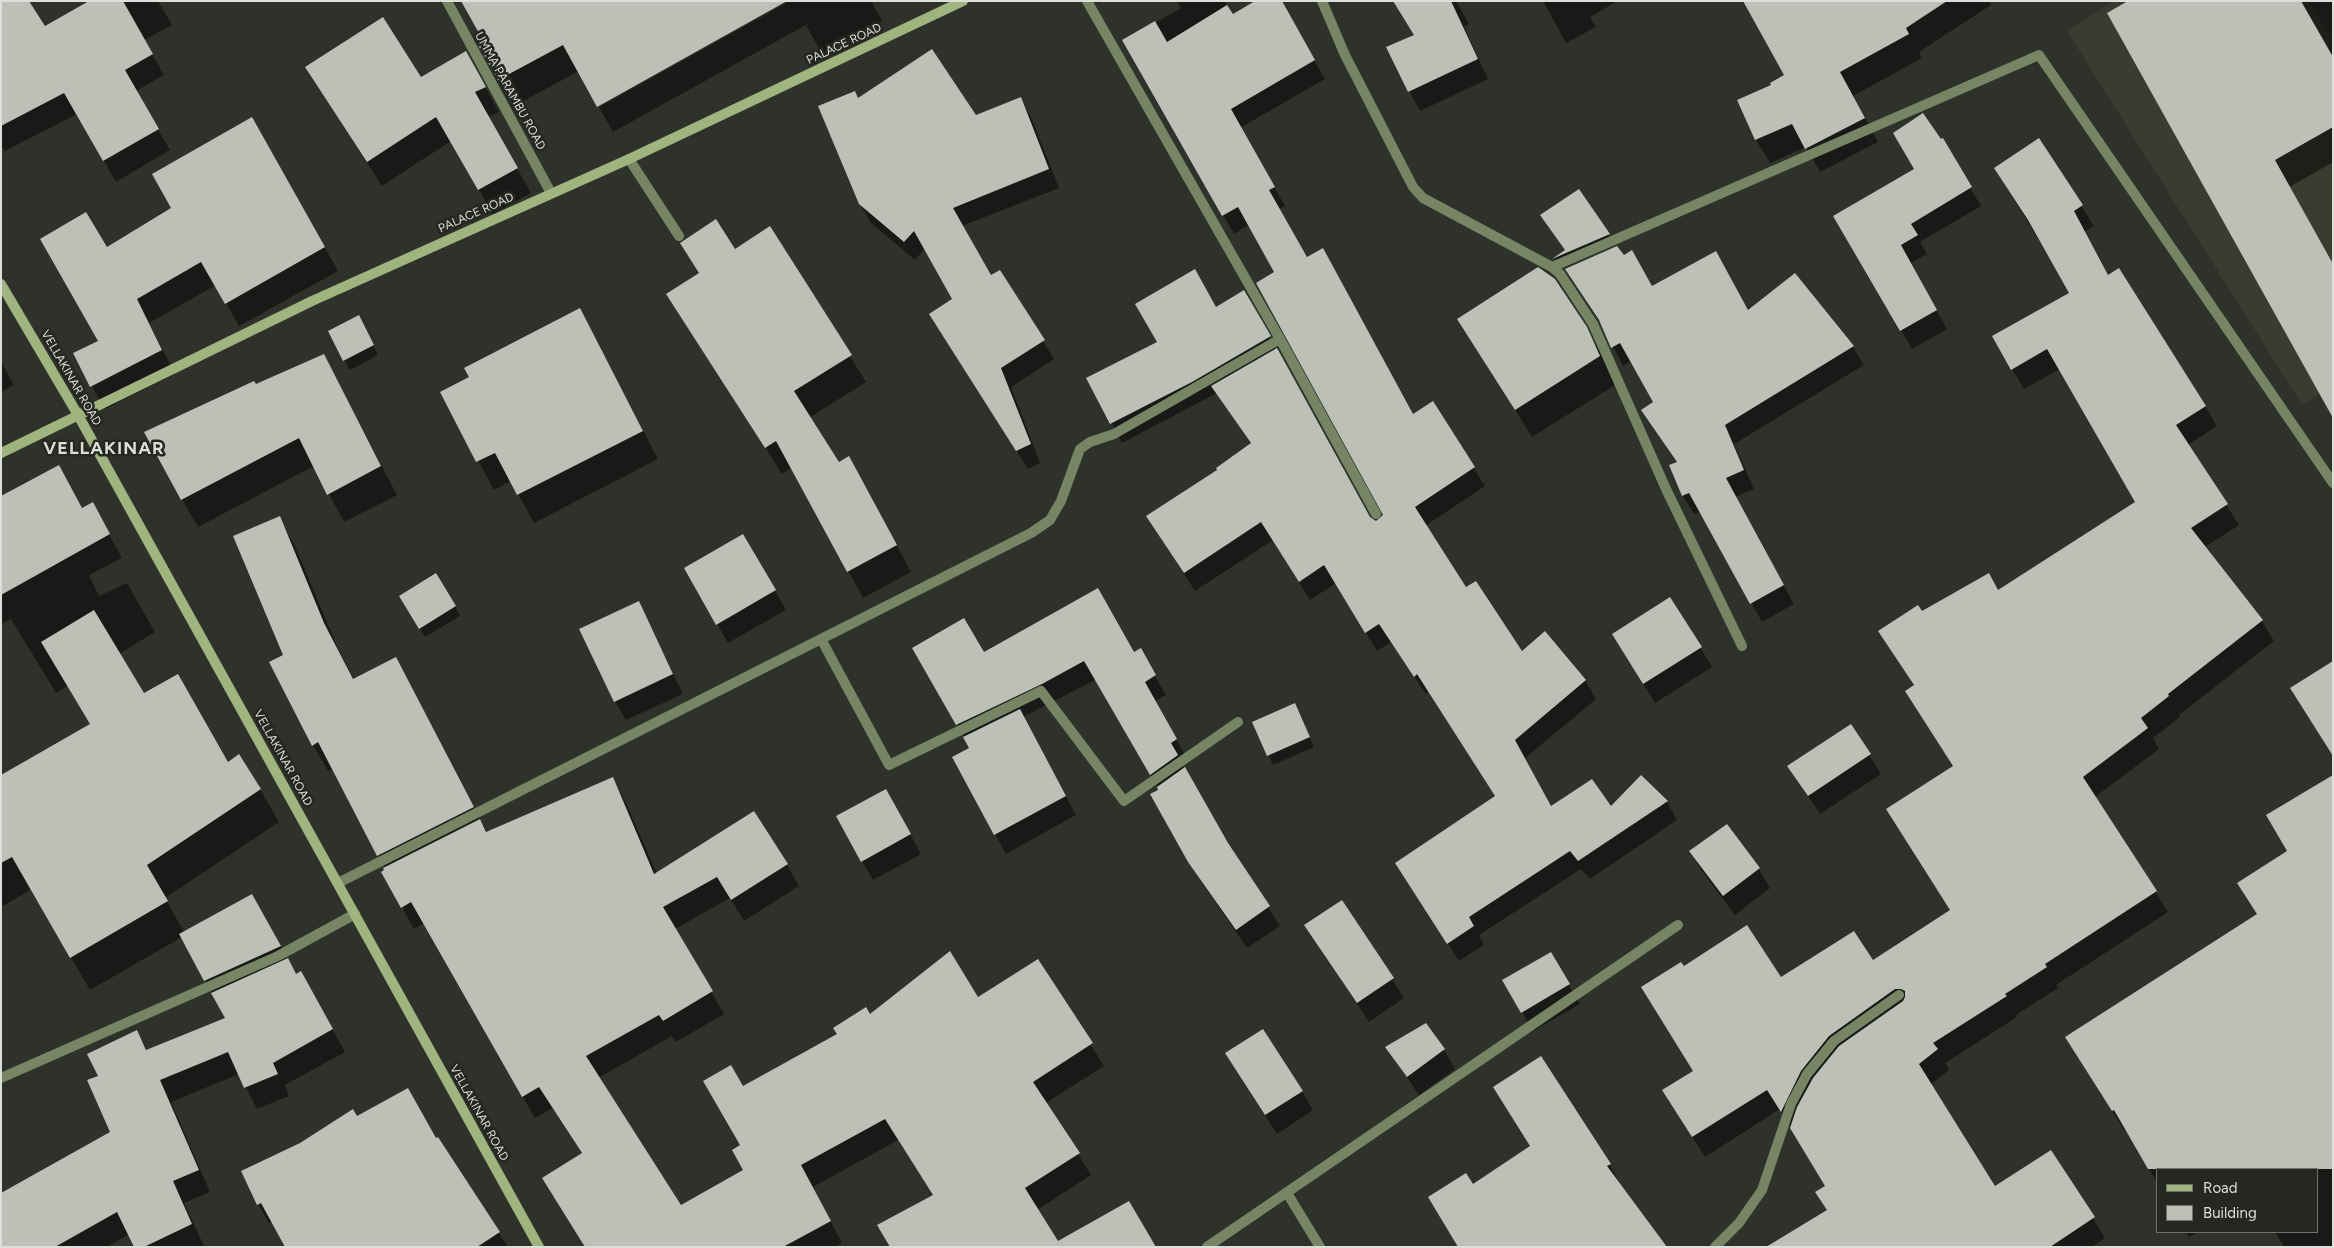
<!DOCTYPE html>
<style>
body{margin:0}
#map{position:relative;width:2334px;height:1248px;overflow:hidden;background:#2f322b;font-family:Figtree,sans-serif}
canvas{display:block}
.frame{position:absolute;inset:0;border:2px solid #dddfdb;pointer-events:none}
.legend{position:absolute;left:2156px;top:1168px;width:162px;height:65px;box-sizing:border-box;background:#252821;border:1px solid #6f716b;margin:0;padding:6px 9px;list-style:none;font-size:15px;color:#dddfdb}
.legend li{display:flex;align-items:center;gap:10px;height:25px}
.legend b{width:25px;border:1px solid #6f716b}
</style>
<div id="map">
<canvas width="2334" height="1248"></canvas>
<div class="frame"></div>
<ul class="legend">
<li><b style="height:6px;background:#9fb47f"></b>Road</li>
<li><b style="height:14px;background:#bcc0b7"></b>Building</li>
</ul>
</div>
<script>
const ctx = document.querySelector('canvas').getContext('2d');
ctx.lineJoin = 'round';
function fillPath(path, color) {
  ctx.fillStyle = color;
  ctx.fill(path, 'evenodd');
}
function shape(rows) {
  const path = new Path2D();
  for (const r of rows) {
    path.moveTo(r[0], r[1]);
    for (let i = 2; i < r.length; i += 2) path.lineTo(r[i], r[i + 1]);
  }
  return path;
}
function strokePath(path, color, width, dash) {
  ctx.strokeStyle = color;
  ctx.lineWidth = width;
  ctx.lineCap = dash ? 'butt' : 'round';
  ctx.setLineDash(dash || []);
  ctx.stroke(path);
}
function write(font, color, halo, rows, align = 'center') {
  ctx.font = font + ' Figtree,sans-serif';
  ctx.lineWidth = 5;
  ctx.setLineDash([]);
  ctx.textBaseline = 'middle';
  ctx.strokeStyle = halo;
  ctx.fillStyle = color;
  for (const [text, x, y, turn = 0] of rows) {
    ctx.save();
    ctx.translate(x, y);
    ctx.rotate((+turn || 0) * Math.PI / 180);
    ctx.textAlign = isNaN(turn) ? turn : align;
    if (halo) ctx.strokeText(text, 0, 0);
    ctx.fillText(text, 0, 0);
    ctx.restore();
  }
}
fillPath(shape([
 [2114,1,2308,1,2333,41,2333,386,2302,405,2067,31]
]), '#383d30');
fillPath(shape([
 [1,1,45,28,91,1,158,1,172,25,144,40,164,75,136,91,170,150,116,182,77,114,5,151,1,146],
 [785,1,579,71,514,106,499,80,486,42],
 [790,1,871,1,882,21,822,54,806,25,613,132,599,107],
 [1177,1,1224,1,1233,16,1280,1,1325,79,1240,128,1285,206,1279,209,1307,259,1413,416,1432,403,1485,486,1425,526,1466,589,1522,653,1585,680,1596,699,1524,759,1551,807,1611,808,1641,777,1667,802,1677,820,1590,879,1581,869,1479,935,1484,945,1459,961,1408,882,1496,797,1429,692,1426,694,1391,642,1377,651,1336,583,1310,600,1273,540,1195,591,1148,517,1219,470,1251,444,1217,393,1122,443,1088,378,1158,342,1244,292,1370,519,1376,522,1383,518,1383,510,1276,273,1249,225,1234,234,1123,41,1181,8],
 [1394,1,1456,1,1469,24,1464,27,1488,79,1420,111,1409,91,1415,36],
 [1543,1,1618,1,1590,17,1596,27,1566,43],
 [1744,1,1989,1,1991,5,1919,52,1922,58,1853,96,1878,142,1820,172,1806,147,1770,163,1756,140,1739,100,1773,86,1786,76],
 [2130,1,2333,1,2333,162,2289,187],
 [480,77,499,112,488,117,531,193,493,214,451,141,382,186,321,91],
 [858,99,975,117,1020,99,1031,117,1059,188,962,226,991,277,999,271,1054,359,1011,387,1040,463,1028,469,941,332,954,299,925,248,915,260,871,223,860,204],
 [252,119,338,271,239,326,216,285,149,323,175,374,105,409,92,386,100,341,173,209],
 [1942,140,1981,206,1920,242,1927,254,1910,264,1947,329,1912,349,1834,216,1915,169],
 [2039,140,2094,226,2084,232,2108,276,2205,406,2217,426,2188,445,2239,525,2205,547,2262,621,2274,641,2179,715,2180,717,2153,738,2159,749,2095,797,2168,912,2056,985,2058,988,2016,1015,2017,1017,1945,1063,1949,1070,1930,1085,1995,1188,2051,1152,2105,1238,2092,1247,1768,1247,1828,1211,1826,1187,1780,1109,1705,1157,1676,1111,1694,1071,1683,968,1781,979,1873,962,1951,911,1954,767,1918,711,1914,686,1880,632,1921,613,1998,591,2136,503,2060,369,2024,389,2012,369,2071,293,1995,168],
 [1578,191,1614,244,1559,268,1554,260,1566,251,1547,225],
 [770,228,866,382,809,418,838,463,864,484,911,572,863,598,792,467,782,474,668,294],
 [1566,270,1748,311,1795,274,1853,347,1864,365,1734,444,1754,489,1735,497,1794,604,1762,622,1701,512,1694,514,1683,496,1671,466,1677,463,1643,411,1655,403,1631,361,1623,366,1603,327],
 [580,310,658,459,534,523,511,481,494,490,442,392,471,377],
 [1459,319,1586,328,1603,357,1615,385,1532,437],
 [363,326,378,355,350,370,330,332],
 [323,355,397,495,344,522,314,466,198,527,182,499,255,385],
 [1,361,14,385,1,392],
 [1,498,82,509,104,525,122,558,89,575,99,596,127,583,155,632,56,693,11,619,1,624],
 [279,518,294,544,339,651,354,680,396,658,487,832,613,779,625,801,657,874,754,813,787,865,799,886,744,921,730,898,675,929,724,1014,676,1042,672,1036,598,1078,681,1207,745,1170,741,1146,743,1088,870,1016,978,999,1038,961,1104,1066,1046,1103,1091,1175,1037,1210,1058,1243,1154,1247,891,1247,934,1196,898,1140,813,1187,842,1243,835,1247,586,1247,543,1179,582,1154,553,1108,535,1118,424,923,414,929,402,907,385,868,333,769,328,771,313,745,285,656],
 [743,536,786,610,728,643,686,569],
 [639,602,683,694,626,720,615,701],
 [406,606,455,606,460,616,425,637],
 [1700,647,1712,667,1655,703,1624,653],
 [913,649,984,654,1133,654,1140,650,1166,695,1155,701,1187,759,1181,763,1228,846,1280,926,1247,948,1201,881,1152,795,1160,790,1097,679,1023,717,1076,815,1006,854,953,758,971,748],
 [1300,714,1314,747,1273,765,1253,722],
 [1851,726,1881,774,1820,814,1789,767],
 [228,763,260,789,279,822,165,898,184,932,263,914,296,975,313,994,345,1052,285,1085,289,1096,257,1109,239,1074,171,1102,210,1192,184,1203,204,1246,135,1247,129,1234,107,1247,1,1247,112,1133,100,1076,136,1031,148,1051,226,1018,182,937,90,990,32,889,1,907,1,776],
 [2333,777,2333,1247,2284,1247,2275,1232,2318,1232,2318,1169,2158,1169,2158,1184,2128,1133,2127,1134,2080,1061,2258,915,2289,851],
 [897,810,921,854,873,880,862,861],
 [1727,825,1759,869,1770,888,1735,915,1702,871,1691,852],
 [1342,901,1404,998,1369,1022,1306,925],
 [1551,954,1580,1004,1533,1031,1504,980],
 [1386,1047,1444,1050,1455,1069,1419,1095],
 [1541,1058,1610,1165,1621,1186,1472,1186,1531,1147,1494,1088],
 [1238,1073,1302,1091,1313,1110,1277,1134],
 [356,1117,438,1139,508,1247,287,1247,273,1221,269,1223,258,1204],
 [2186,1232,2198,1232,2189,1237]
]), '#0007');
fillPath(shape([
 [1,1,29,1,45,26,89,1,123,1,153,54,125,70,159,129,103,161,64,93,1,126],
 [461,1,787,1,597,107,563,45,498,80,478,45,484,42],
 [1255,1,1282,1,1315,60,1231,109,1275,187,1269,190,1307,257,1323,248,1413,414,1433,401,1475,467,1415,507,1466,587,1476,581,1522,651,1545,631,1586,680,1515,740,1551,806,1592,779,1611,806,1641,775,1668,801,1578,861,1570,851,1469,917,1474,926,1447,944,1395,863,1495,796,1417,674,1414,677,1379,624,1365,633,1324,565,1299,582,1261,522,1184,573,1146,516,1217,470,1216,468,1251,443,1211,386,1277,348,1370,517,1376,521,1383,515,1256,283,1274,272,1238,207,1222,216,1122,40,1155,21,1167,42,1227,5,1233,14],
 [1393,1,1451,1,1478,59,1408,92,1386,47,1414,35],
 [1743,1,1947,1,1906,28,1909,34,1840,72,1865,118,1805,149,1792,124,1755,140,1737,100,1771,85,1770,83,1784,75],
 [2128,1,2301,1,2333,57,2333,127,2275,160,2333,264,2333,418,2107,13],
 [383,17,421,77,466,51,486,87,475,92,518,168,478,190,436,117,367,162,305,67],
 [932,49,976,115,1021,97,1049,169,953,208,991,275,1000,270,1045,340,1001,368,1031,444,1016,451,929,314,952,299,914,231,904,242,859,204,818,106,855,91,858,98],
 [1923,113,1941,139,1943,138,1972,187,1911,224,1918,235,1901,245,1937,310,1900,331,1833,216,1914,169,1893,133],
 [252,117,325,247,225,304,201,262,137,299,162,350,90,387,73,353,98,341,40,239,86,212,107,247,171,208,152,174],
 [2039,138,2083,205,2074,211,2108,275,2119,268,2206,406,2176,425,2228,504,2191,528,2263,620,2168,694,2169,696,2141,718,2148,728,2083,777,2157,891,2045,964,2047,967,2005,994,2007,996,1933,1043,1938,1049,1919,1064,1995,1186,2051,1150,2095,1217,2050,1247,1766,1247,1827,1210,1815,1192,1825,1186,1790,1128,1797,1107,1813,1078,1839,1046,1903,1001,1905,997,1905,991,1901,989,1895,989,1829,1036,1801,1071,1781,1112,1767,1090,1692,1137,1662,1090,1693,1071,1641,987,1681,962,1684,966,1747,925,1781,977,1854,931,1873,960,1950,910,1886,809,1953,766,1905,691,1914,685,1878,631,1918,605,1922,611,1989,573,1998,590,2135,502,2047,349,2011,370,1992,336,2069,293,2028,220,1994,168],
 [1579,189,1610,234,1552,259,1565,250,1540,215],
 [716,219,735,249,770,226,852,355,794,391,839,462,849,456,897,545,847,572,776,441,765,448,666,294,699,273,680,243],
 [1617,246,1624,255,1632,250,1652,286,1716,251,1748,310,1795,273,1854,346,1725,425,1744,470,1726,478,1784,585,1750,604,1689,493,1682,496,1669,465,1677,462,1641,410,1653,402,1620,343,1611,348,1599,320,1565,269],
 [1538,267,1555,279,1587,327,1600,356,1515,410,1457,319],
 [1195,269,1216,307,1244,290,1271,336,1192,382,1110,424,1086,378,1157,342,1135,304],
 [580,308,643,431,517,495,495,453,476,462,440,392,469,377,464,368],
 [359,315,374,345,343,361,328,331],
 [324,354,381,466,327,495,299,438,181,500,144,432,254,381,256,384],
 [59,465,82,508,93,502,110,534,1,595,1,496],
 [280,516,324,623,353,679,396,657,474,807,377,856,318,742,312,746,269,662,283,655,233,536],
 [743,534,776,590,716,625,684,568],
 [436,573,456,606,419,629,399,596],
 [1098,588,1134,652,1141,648,1156,675,1145,682,1177,739,1171,743,1178,755,1150,775,1084,661,1042,684,956,725,912,648,964,618,984,652],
 [1670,597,1702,647,1643,684,1612,634],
 [639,601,673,674,614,702,579,629],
 [94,610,144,693,178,674,228,762,239,754,261,789,147,865,168,901,70,958,12,857,1,863,1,775,90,724,41,642],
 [2333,661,2333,756,2290,688],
 [1295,703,1310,737,1267,756,1252,722],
 [1020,709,1066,796,994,835,952,757,969,748,963,737],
 [1851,724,1871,754,1808,796,1787,766],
 [1185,767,1228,843,1270,906,1236,930,1188,862,1150,794,1158,790,1157,787],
 [2333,775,2333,1169,2148,1169,2114,1110,2112,1111,2065,1037,2257,914,2237,883,2287,851,2266,815],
 [613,777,654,874,754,811,788,864,731,900,717,877,663,907,713,991,663,1021,659,1015,586,1056,681,1205,743,1170,732,1150,740,1145,703,1081,731,1065,743,1086,837,1034,833,1028,866,1007,870,1014,950,951,978,997,1038,959,1093,1043,1033,1082,1080,1153,1025,1188,1058,1241,1129,1201,1156,1247,890,1247,877,1225,933,1195,885,1119,801,1165,831,1221,783,1247,585,1247,542,1178,582,1153,539,1087,522,1097,411,902,401,908,381,872,384,870,383,868,480,819,486,832],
 [886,789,911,834,861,862,836,816],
 [1727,824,1760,868,1723,896,1689,851],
 [252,894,281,946,204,981,179,934],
 [1342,900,1394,978,1357,1003,1304,925],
 [1551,952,1570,984,1521,1013,1502,980],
 [288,958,296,974,301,971,333,1029,273,1063,278,1074,244,1088,228,1052,160,1080,199,1170,173,1181,192,1224,144,1247,134,1247,117,1212,55,1247,1,1247,1,1193,110,1132,87,1080,98,1076,87,1054,137,1030,146,1050,225,1018,211,993],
 [1426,1023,1445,1049,1407,1077,1385,1047],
 [1263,1029,1303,1091,1265,1115,1225,1053],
 [1541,1056,1611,1164,1607,1166,1667,1247,1458,1247,1428,1197,1466,1173,1473,1184,1530,1146,1493,1087],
 [408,1088,436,1138,438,1137,500,1232,477,1247,285,1247,261,1203,257,1205,241,1171,300,1143,353,1109,357,1116]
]), '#bcc0b7');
strokePath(shape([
 [447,1,551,193],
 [1087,1,1280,339,1376,514],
 [1322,1,1345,55,1413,187,1423,198,1552,267,1560,274,1593,324,1666,489,1742,646],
 [629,159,679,236],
 [1552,267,2039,55,2333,483],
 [821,639,889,765,1041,691,1124,801,1238,722],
 [338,883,1031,533,1050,520,1061,501,1080,449,1090,442,1114,434,1280,339],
 [1,1078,278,956,355,914],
 [1287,1193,1320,1247],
 [1207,1247,1678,925],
 [1715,1247,1739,1223,1762,1190,1791,1104,1807,1074,1834,1041,1899,995]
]), '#778564', 10);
strokePath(shape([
 [1,284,78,415,539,1247],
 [1,453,312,301,629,159,963,1]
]), '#9fb47f', 10);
write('12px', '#dddfdb', '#252821', [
 ["PALACE ROAD",844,44,-25],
 ["UMMA PARAMBU ROAD",510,91,61],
 ["PALACE ROAD",476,213,-24],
 ["VELLAKINAR ROAD",71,378,60],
 ["VELLAKINAR ROAD",283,758,61],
 ["VELLAKINAR ROAD",479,1113,61]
]);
ctx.letterSpacing = '1px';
write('bold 18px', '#daded5', '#252821', [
 ["VELLAKINAR",104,449]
]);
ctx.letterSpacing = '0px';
</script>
